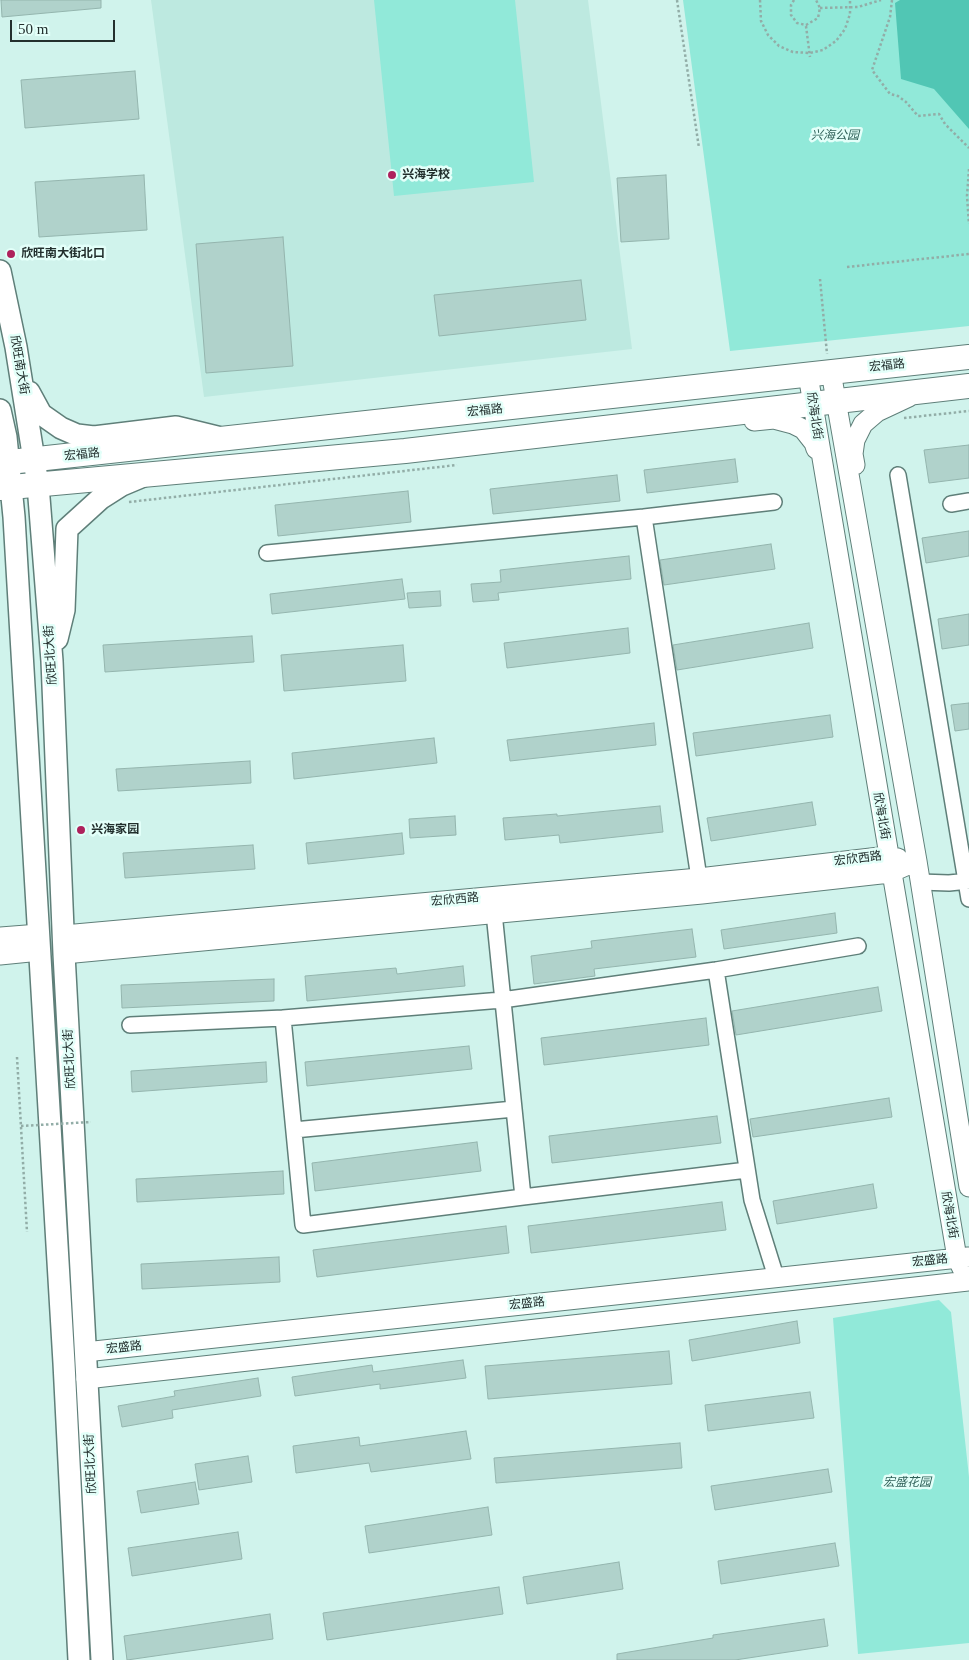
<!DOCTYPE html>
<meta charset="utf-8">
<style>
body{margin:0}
#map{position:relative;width:969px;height:1660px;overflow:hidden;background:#d0f3ec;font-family:"Times New Roman",serif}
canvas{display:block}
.scale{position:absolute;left:10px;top:20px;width:105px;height:22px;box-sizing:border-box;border:2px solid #222f2d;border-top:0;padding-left:6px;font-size:15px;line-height:18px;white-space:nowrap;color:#222f2d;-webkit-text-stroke:4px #e3fff9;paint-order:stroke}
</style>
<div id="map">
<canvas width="969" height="1660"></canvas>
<div class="scale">50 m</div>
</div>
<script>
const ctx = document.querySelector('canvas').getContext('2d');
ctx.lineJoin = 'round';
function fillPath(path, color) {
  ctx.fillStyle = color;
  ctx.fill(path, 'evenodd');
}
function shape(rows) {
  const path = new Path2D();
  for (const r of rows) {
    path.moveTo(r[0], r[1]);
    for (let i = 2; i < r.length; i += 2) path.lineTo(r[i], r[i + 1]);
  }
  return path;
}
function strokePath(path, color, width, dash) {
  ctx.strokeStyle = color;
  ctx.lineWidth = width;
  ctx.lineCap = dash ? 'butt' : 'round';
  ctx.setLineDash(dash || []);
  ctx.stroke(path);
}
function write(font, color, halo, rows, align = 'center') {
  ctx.font = font + ' "Times New Roman","Noto Sans SC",serif';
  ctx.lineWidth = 5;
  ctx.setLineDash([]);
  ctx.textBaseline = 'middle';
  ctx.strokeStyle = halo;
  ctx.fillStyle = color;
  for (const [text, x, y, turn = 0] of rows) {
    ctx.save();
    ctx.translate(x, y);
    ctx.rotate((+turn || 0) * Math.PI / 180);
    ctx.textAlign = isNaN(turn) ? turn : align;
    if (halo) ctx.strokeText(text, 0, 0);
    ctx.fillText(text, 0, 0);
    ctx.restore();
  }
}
fillPath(shape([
 [151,0,588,0,632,349,204,397]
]), '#bde9e0');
fillPath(shape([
 [374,0,515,0,534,182,394,196],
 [683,0,969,0,969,326,730,351],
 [939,1300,951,1312,969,1477,969,1643,858,1654,833,1318]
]), '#91e9d9');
fillPath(shape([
 [900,0,969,0,969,129,934,89,901,79,895,3]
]), '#51c6b4');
const building = shape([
 [1,0,101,0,101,8,2,17,1,0],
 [135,71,139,119,25,128,21,80,135,71],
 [144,175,147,230,39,237,35,182,144,175],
 [666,175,669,239,621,242,617,178,666,175],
 [283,237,293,366,206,373,196,244,283,237],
 [581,280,586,320,439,336,434,295,581,280],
 [969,445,969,478,929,483,924,450,969,445],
 [735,459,738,482,647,493,644,470,735,459],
 [617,475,620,501,493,514,490,489,617,475],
 [408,491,411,522,278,536,275,505,408,491],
 [969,531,969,556,926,563,922,538,969,531],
 [771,544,775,569,664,585,660,560,771,544],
 [629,556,631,579,498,593,499,600,473,602,471,584,501,582,500,570,629,556],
 [402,579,405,599,272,614,270,594,402,579],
 [440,591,441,606,409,608,407,593,440,591],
 [969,614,969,645,942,649,938,619,969,614],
 [809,623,813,648,677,670,673,645,809,623],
 [628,628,630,653,507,668,504,643,628,628],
 [252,636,254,662,105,672,103,645,252,636],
 [403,645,406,681,284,691,281,655,403,645],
 [969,703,969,729,955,731,951,705,969,703],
 [830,715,833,737,696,756,693,733,830,715],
 [654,723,656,745,510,761,507,740,654,723],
 [434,738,437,763,294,779,292,753,434,738],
 [250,761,251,783,118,791,116,769,250,761],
 [812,802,816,825,711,841,707,818,812,802],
 [660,806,663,832,560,843,559,835,505,840,503,818,557,814,557,816,660,806],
 [455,816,456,835,410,838,409,819,455,816],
 [402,833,404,854,308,864,306,843,402,833],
 [253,845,255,869,125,878,123,853,253,845],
 [835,913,837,933,724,949,721,930,835,913],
 [692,929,696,957,594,969,595,976,534,984,531,956,592,948,591,941,692,929],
 [463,966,465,986,307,1001,305,976,396,968,397,974,463,966],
 [274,979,274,1001,122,1008,121,985,274,979],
 [878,987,882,1011,736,1035,732,1011,878,987],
 [706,1018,709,1045,544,1065,541,1038,706,1018],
 [469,1046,472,1069,307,1086,305,1062,469,1046],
 [266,1062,267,1082,132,1092,131,1071,266,1062],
 [889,1098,892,1117,753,1137,750,1119,889,1098],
 [717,1116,721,1143,552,1163,549,1136,717,1116],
 [477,1142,481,1171,315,1191,312,1163,477,1142],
 [283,1171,284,1194,137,1202,136,1179,283,1171],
 [873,1184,877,1208,777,1224,773,1201,873,1184],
 [722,1202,726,1230,531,1253,528,1226,722,1202],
 [506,1226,509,1253,317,1277,313,1250,506,1226],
 [279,1257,280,1282,142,1289,141,1264,279,1257],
 [797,1321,800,1343,692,1361,689,1340,797,1321],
 [669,1351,672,1384,488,1399,485,1366,669,1351],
 [463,1360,466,1378,380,1389,380,1384,295,1396,292,1377,372,1365,373,1372,463,1360],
 [258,1378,261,1396,172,1410,173,1418,122,1427,118,1406,175,1396,174,1391,258,1378],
 [810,1392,814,1418,708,1431,705,1405,810,1392],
 [466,1431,471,1459,371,1472,369,1463,296,1473,293,1446,359,1437,360,1446,466,1431],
 [680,1443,682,1468,496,1483,494,1458,680,1443],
 [248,1456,252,1482,199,1490,195,1464,248,1456],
 [828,1469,832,1492,715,1510,711,1486,828,1469],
 [195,1482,199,1504,141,1513,137,1491,195,1482],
 [488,1507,492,1535,369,1553,365,1526,488,1507],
 [238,1532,242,1559,132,1576,128,1548,238,1532],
 [835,1543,839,1566,721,1584,718,1561,835,1543],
 [619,1562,623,1589,527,1604,523,1577,619,1562],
 [499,1587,503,1614,327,1640,323,1613,499,1587],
 [270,1614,273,1639,127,1660,124,1636,270,1614],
 [824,1619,828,1646,735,1660,617,1660,617,1654,713,1638,713,1635,824,1619]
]);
fillPath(building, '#b0d2cb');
strokePath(building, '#94b5ae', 1);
const minor = shape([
 [898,475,969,899],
 [951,504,969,501],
 [644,517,774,502],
 [267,553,644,517,699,878],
 [920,882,949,883,969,881],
 [493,903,523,1197,747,1170],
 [716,970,752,1200,776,1277],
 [283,1018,303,1225,523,1197],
 [130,1025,283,1018,502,1000,716,970,858,946],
 [294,1130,514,1109]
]);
const tertiary = shape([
 [831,372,917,861,969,1187],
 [808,375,957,1258,968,1281],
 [754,421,774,419,793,424,803,429,814,443,816,449],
 [855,465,853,454,855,440,863,424,877,412,909,397],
 [64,935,699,878,888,856,898,858],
 [0,937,39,934],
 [64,954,702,894,890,873,917,861],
 [0,955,40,951],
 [85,1352,968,1257],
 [86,1379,969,1281]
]);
const secondary = shape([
 [0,271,16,347,38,485,52,661,64,954,102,1660],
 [29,392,41,414,61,428,77,435,94,437,176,427,217,437],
 [0,410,6,437,14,517,64,1363,79,1660],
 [57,639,64,610,67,529,100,499,122,485,141,477]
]);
const primary = shape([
 [0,463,969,357],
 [0,488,405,451,969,386]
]);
strokePath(minor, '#5f7f79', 18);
strokePath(tertiary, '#5f7f79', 21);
strokePath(secondary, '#5f7f79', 24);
strokePath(primary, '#5f7f79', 26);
strokePath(shape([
 [677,0,699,148],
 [760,0,761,21,768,35,779,46,793,52,810,53,823,50,836,41,845,29,850,14,850,0],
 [794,0,791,5,791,15,797,23,806,25,818,18,820,8,816,0],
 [892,0,890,17,872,70,890,94,898,96,906,102,918,116,939,114,945,124,969,148],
 [820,8,858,7,881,0],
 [806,26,810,57],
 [969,169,967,196,969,224],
 [847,267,969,254],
 [820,279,827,354],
 [904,418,969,411],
 [129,502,457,465],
 [17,1057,27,1232]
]), '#92ada7', 2.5, [2.5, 2.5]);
strokePath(minor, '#fff', 15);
strokePath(tertiary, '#fff', 19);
strokePath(secondary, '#fff', 21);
strokePath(primary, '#fff', 24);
strokePath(shape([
 [21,1126,91,1122]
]), '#92ada7', 2.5, [2.5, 2.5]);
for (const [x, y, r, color] of [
 [392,175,5,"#ae215c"],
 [11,254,5,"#ae215c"],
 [81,830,5,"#ae215c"]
]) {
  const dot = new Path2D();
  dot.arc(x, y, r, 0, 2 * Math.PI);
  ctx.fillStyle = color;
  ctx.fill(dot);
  strokePath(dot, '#e3fff9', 2);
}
write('italic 12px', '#306159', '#e3fff9', [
 ["兴海公园",835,136],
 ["宏盛花园",907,1483]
]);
write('bold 12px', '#222f2d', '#e3fff9', [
 ["兴海学校",402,175],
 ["欣旺南大街北口",21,254],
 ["兴海家园",91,830]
], 'left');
write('12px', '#222f2d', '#e3fff9', [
 ["欣旺南大街",19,365,80],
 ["宏福路",887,366,-6],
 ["宏福路",485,411,-6],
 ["欣海北街",814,416,81],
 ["宏福路",82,455,-6],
 ["欣旺北大街",51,655,-94],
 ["欣海北街",881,816,80],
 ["宏欣西路",858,859,-7],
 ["宏欣西路",455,900,-5],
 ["欣旺北大街",70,1059,-93],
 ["欣海北街",949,1215,80],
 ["宏盛路",930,1261,-6],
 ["宏盛路",527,1304,-6],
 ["宏盛路",124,1348,-6],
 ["欣旺北大街",91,1464,-93]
]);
</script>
